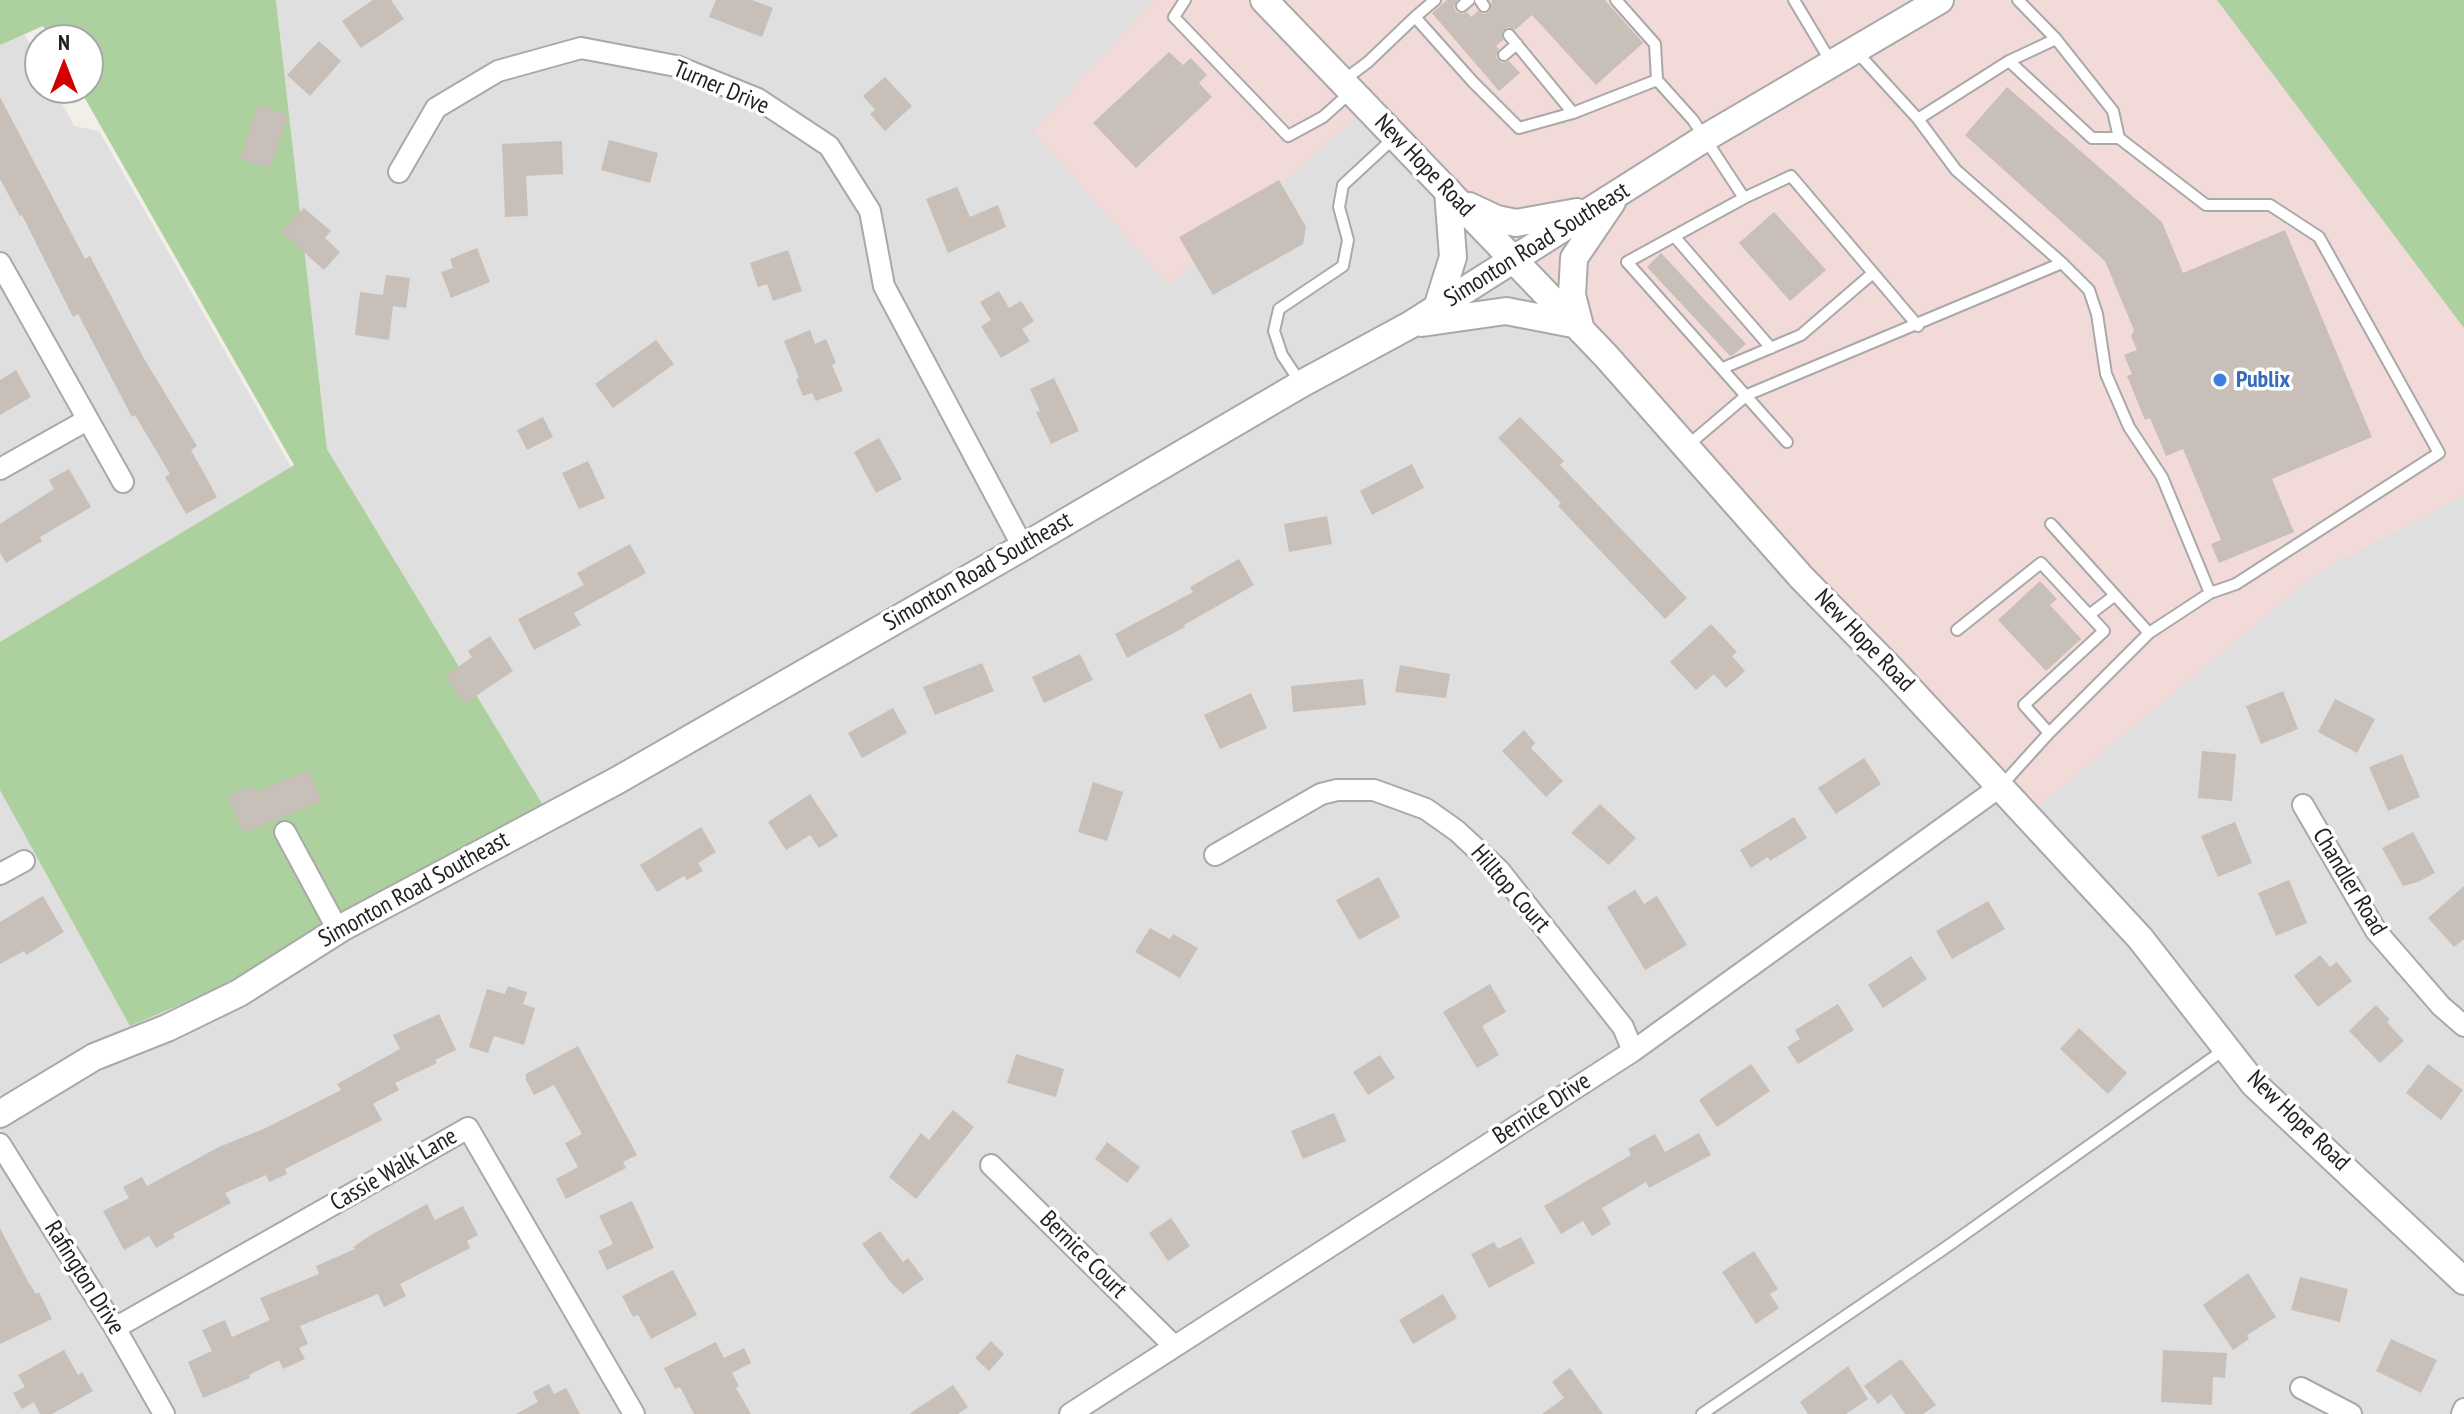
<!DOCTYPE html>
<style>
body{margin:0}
#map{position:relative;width:2464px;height:1414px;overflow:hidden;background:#f2efe9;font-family:"PT Sans Narrow",sans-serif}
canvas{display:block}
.north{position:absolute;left:24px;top:24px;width:80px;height:80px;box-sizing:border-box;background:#fff;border:2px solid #a7a7a7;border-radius:50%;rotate:0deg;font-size:22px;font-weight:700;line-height:32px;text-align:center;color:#222}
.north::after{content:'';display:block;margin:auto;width:28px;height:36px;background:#d40000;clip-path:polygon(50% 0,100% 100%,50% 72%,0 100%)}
</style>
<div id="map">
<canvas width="2464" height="1414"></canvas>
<div class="north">N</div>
</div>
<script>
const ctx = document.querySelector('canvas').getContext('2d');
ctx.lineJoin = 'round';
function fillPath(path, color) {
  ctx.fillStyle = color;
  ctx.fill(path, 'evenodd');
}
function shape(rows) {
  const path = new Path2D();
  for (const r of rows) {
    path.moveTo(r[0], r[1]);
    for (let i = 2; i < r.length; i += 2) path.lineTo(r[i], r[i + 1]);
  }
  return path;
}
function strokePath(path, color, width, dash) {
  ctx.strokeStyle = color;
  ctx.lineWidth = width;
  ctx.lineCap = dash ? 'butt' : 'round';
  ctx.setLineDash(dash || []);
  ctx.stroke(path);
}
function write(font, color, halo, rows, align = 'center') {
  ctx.font = font + ' "PT Sans Narrow",sans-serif';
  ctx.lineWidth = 7;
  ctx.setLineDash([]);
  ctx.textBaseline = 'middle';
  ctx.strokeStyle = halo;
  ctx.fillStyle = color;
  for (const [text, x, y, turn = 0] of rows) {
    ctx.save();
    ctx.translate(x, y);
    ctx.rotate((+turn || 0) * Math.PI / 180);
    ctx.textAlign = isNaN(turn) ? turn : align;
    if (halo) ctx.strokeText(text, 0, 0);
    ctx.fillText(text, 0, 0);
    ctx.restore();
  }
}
fillPath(shape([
 [276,0,2464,0,2464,1414,0,1414,0,1102,119,1048,129,1027,0,1100,0,783,543,805,327,449],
 [19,24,40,63,40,88,54,88,74,126,99,131,291,467,0,643,0,32]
]), '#e0dfdf');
fillPath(shape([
 [1154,0,2217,0,2464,328,2464,495,2314,575,2020,822,1508,234,1369,105,1169,285,1033,131]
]), '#f2dad9');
fillPath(shape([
 [0,0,276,0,327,449,543,805,212,991,130,1026,0,790,0,642,294,465,79,88,88,88,88,40,51,40,43,26,0,45],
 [2217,0,2464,0,2464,328]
]), '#add19e');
fillPath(shape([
 [373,0,391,0,404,19,361,48,342,21],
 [716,0,752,0,773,8,762,37,709,17],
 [1447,0,1457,0,1454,7,1456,12,1463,14,1467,12,1471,17,1478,11,1484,14,1489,12,1492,0,1605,0,1643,43,1596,85,1532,15,1515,30,1508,27,1502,32,1503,40,1496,46,1499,49,1496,57,1502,63,1509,61,1520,73,1499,91,1432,13],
 [319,41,341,61,310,96,287,75],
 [1169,52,1183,65,1191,58,1207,75,1199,83,1212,97,1136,168,1093,123],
 [885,77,912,106,885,131,870,114,875,110,863,96],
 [2007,87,2162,222,2183,273,2285,230,2372,437,2272,479,2294,532,2219,563,2211,544,2221,540,2183,449,2166,456,2150,418,2145,420,2127,376,2132,374,2124,355,2137,350,2131,336,2134,330,2105,261,1965,135],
 [0,97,85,259,90,256,143,357,197,446,191,450,217,497,186,514,165,477,170,474,135,415,132,417,78,314,73,317,22,215,20,216,0,179],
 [258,105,288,115,270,168,240,159],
 [609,140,658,153,650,183,601,170],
 [562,141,563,174,526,176,528,216,505,217,502,144],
 [1279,180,1306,227,1303,244,1213,295,1179,237],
 [957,187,970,217,998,205,1006,227,948,253,926,199],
 [304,208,331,231,325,238,340,252,324,270,281,232],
 [1774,212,1826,270,1790,301,1739,243],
 [477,248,490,282,451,298,441,272,453,268,450,259],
 [788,250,802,291,773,301,767,284,758,287,750,263],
 [1661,253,1746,344,1733,355,1730,356,1647,267],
 [386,275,410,278,406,308,393,306,389,340,355,335,360,292,383,295],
 [999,291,1009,308,1021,301,1034,321,1022,329,1030,341,1001,358,981,326,991,320,980,302],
 [810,330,815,344,826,339,836,363,832,365,843,391,816,401,812,393,803,396,796,379,799,378,784,341],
 [656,340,674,364,613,408,595,384],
 [16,370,31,397,0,415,0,380],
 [1054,378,1079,431,1051,444,1036,412,1040,411,1030,389],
 [543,417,553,437,527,450,517,430],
 [1520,417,1564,461,1560,465,1687,598,1665,619,1558,506,1561,503,1498,438],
 [879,438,902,479,876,493,854,452],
 [588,461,605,498,579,509,562,473],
 [1412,464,1424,488,1372,515,1360,491],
 [69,469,91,507,40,537,42,541,6,563,0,553,0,524,54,489,49,480],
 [1327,516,1332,544,1289,552,1284,524],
 [630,544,646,573,574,613,581,625,534,650,518,619,584,585,577,573],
 [1239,559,1254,585,1184,625,1185,627,1127,658,1115,634,1193,592,1190,587],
 [2040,581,2057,599,2050,605,2081,639,2046,671,1998,620],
 [1711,624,1737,652,1732,656,1745,671,1726,688,1714,674,1696,690,1670,662],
 [490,636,513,671,464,704,445,676,472,657,468,651],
 [1080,654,1093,680,1044,703,1032,677],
 [982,663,994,691,935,715,923,687],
 [1400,665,1450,674,1446,698,1395,692],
 [1363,679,1366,705,1293,712,1291,686],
 [2283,691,2298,729,2261,744,2246,706],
 [1251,693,1267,728,1220,749,1204,715],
 [2335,699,2375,719,2357,753,2318,732],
 [893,708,907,733,862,758,848,733],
 [1524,730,1535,743,1531,748,1563,781,1546,797,1502,751],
 [2202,751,2236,754,2232,801,2198,798],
 [2402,754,2420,797,2388,811,2369,767],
 [1864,758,1881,784,1836,814,1818,788],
 [309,770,322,801,243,833,228,796,253,786,256,792],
 [1093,782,1123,792,1107,841,1078,832],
 [810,794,838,836,819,848,810,835,786,850,768,822],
 [1600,804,1636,838,1609,865,1571,833],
 [1794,817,1807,838,1770,861,1768,857,1751,868,1740,850],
 [2235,822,2252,863,2218,877,2201,836],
 [701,827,716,852,698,863,703,871,687,880,684,876,657,892,640,865],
 [2413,832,2435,873,2418,882,2403,886,2382,848],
 [1379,877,1400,917,1359,940,1336,900],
 [2289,880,2307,923,2276,936,2258,893],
 [2464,886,2464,939,2454,947,2428,918],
 [1635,890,1644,904,1657,896,1687,945,1645,970,1607,907],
 [43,896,64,932,26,955,24,951,0,964,0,922],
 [1988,901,2005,929,1952,959,1936,931],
 [1150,928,1170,939,1173,934,1198,948,1180,978,1135,952],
 [2320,955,2330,967,2337,962,2352,981,2318,1007,2294,976],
 [1911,956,1927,979,1883,1008,1868,985],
 [1490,984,1506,1012,1482,1026,1499,1055,1477,1068,1443,1012],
 [508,986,527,992,523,1004,535,1008,524,1045,494,1036,488,1053,469,1047,487,989,505,994],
 [1838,1004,1854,1030,1798,1064,1787,1047,1800,1039,1795,1030],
 [2376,1005,2390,1020,2387,1022,2404,1041,2380,1063,2349,1031],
 [439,1014,456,1050,435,1060,437,1063,395,1083,399,1090,373,1104,382,1120,285,1169,287,1174,269,1182,266,1175,225,1193,231,1203,173,1234,175,1237,156,1248,149,1236,124,1250,103,1211,129,1198,123,1187,142,1177,147,1186,219,1147,266,1128,341,1090,337,1084,400,1049,393,1035],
 [2079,1028,2127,1073,2108,1094,2060,1049],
 [578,1046,637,1155,623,1162,626,1168,566,1199,556,1179,578,1167,565,1143,582,1134,554,1085,534,1095,526,1080,526,1074],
 [1016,1054,1064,1069,1056,1097,1007,1083],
 [1380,1055,1395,1078,1368,1095,1353,1072],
 [1751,1064,1770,1091,1717,1127,1699,1100],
 [2428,1064,2463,1090,2441,1120,2406,1093],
 [953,1110,974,1127,916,1199,889,1177,921,1133,929,1140],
 [1334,1113,1346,1141,1303,1159,1291,1131],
 [1699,1133,1711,1155,1649,1188,1646,1182,1602,1208,1611,1224,1592,1236,1583,1221,1561,1234,1544,1206,1631,1155,1628,1149,1655,1134,1665,1152],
 [1107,1142,1140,1167,1127,1183,1095,1159],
 [632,1201,654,1248,607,1270,598,1251,613,1244,599,1216],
 [427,1204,435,1220,463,1206,478,1235,467,1241,470,1248,400,1284,406,1296,384,1307,378,1294,300,1326,308,1344,299,1348,305,1359,283,1369,279,1360,249,1375,250,1378,203,1398,188,1362,212,1351,202,1330,225,1320,232,1337,270,1320,260,1298,319,1274,316,1266,355,1249,353,1247,371,1235],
 [1171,1218,1190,1246,1168,1261,1149,1233],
 [0,1228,26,1278,36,1294,39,1292,52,1319,0,1344],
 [880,1231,903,1262,908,1258,924,1279,903,1294,892,1284,862,1244],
 [1521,1237,1535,1263,1489,1288,1471,1254,1494,1242,1498,1249],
 [1754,1251,1778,1289,1770,1294,1779,1308,1756,1324,1722,1272],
 [673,1270,697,1315,651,1339,638,1315,633,1317,622,1296],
 [2248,1273,2276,1317,2247,1335,2249,1339,2233,1350,2203,1305],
 [2300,1277,2348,1289,2340,1322,2291,1310],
 [1443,1294,1457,1318,1413,1344,1399,1320],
 [2391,1339,2437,1360,2421,1393,2376,1371],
 [991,1341,1004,1354,989,1371,975,1358],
 [716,1342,724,1358,744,1348,751,1363,732,1373,739,1386,736,1388,751,1414,694,1414,680,1387,675,1389,664,1368],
 [64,1350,78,1375,82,1372,93,1391,52,1414,40,1414,34,1402,22,1409,13,1393,25,1387,18,1375],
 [2163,1350,2227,1353,2225,1378,2213,1377,2212,1405,2161,1402],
 [1901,1359,1936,1405,1923,1414,1905,1414,1891,1394,1878,1404,1864,1386],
 [1848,1366,1868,1399,1846,1414,1808,1414,1800,1402],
 [1570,1368,1603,1414,1542,1414,1564,1398,1552,1382],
 [549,1384,554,1394,566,1388,580,1414,516,1414,538,1402,533,1392],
 [953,1385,968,1407,958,1414,909,1414]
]), '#c7bfb8');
const service = shape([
 [1185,0,1174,17,1288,136,1323,117,1351,92],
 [1480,0,1484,6],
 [1616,0,1655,44,1657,80],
 [1794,0,1831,62],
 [1462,6,1469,0],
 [1415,17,1435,0],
 [1509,35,1573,113],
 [2056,39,2113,111,2119,138],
 [1855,50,1918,119,1956,170,2062,263,2089,290,2097,314,2106,374,2129,427,2162,477,2210,593],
 [1504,55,1517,44],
 [1344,80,1368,62,1415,17,1473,82,1519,128,1573,113,1657,80,1693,120,1744,198,1627,262,1787,442],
 [1918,119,2009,61,2056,39,2018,0],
 [1744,198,1791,176,1918,326],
 [1674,236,1771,348],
 [1723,368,1801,335,1873,273],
 [1300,382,1282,355,1274,331,1279,309,1343,266,1348,240,1339,207,1343,185,1396,136],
 [1687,446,1747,395,2062,263],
 [2051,524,2149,633],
 [2089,615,2114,596],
 [1957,630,2041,563,2104,631,2024,705,2049,733],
 [2001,786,2049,733,2149,633,2210,593,2236,584,2439,453,2319,237,2270,205,2206,205,2119,138,2092,138,2009,61],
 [1702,1414,1945,1248,2225,1049]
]);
const minor = shape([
 [399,172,436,108,498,71,581,48,676,66,758,99,829,146,870,211,884,286,1023,547],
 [0,263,123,482],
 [0,469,87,420],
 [2303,805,2376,931,2441,1006,2464,1026],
 [285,832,338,930],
 [1215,855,1321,794,1337,790,1374,790,1426,809,1457,831,1499,870,1623,1027,1633,1051],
 [0,874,24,861],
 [0,1144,115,1328,164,1414],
 [991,1165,1174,1346],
 [115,1328,468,1128,634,1414],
 [2301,1388,2351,1414],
 [1070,1414,1633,1051,2001,786],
 [2462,1414,2464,1409]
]);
const tertiary = shape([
 [1264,0,1606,356,1801,577,1890,668,2140,938,2254,1084,2464,1281],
 [1469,206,1497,219,1516,223,1577,212],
 [1437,308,1453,257,1448,191],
 [1422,323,1506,311,1573,324],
 [1581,330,1572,295,1574,258,1612,202],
 [0,1114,94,1057,167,1028,239,993,343,927,618,780,1023,547,1301,384,1410,325,1705,138,1940,0]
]);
strokePath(service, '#a9a9a9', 14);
strokePath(minor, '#a9a9a9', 24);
strokePath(tertiary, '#a9a9a9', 30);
strokePath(service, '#fff', 10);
strokePath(minor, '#fff', 20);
strokePath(tertiary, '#fff', 26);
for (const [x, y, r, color] of [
 [2220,380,8,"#3f7fe0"]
]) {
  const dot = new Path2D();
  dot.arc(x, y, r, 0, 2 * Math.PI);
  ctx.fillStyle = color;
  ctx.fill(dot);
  strokePath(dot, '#fff', 3);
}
write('24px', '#222', '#fff', [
 ["Turner Drive",721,88,23],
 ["New Hope Road",1424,166,46],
 ["Simonton Road Southeast",1537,245,-32],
 ["Simonton Road Southeast",978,572,-30],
 ["New Hope Road",1864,641,46],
 ["Chandler Road",2349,882,59],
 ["Hilltop Court",1510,889,49],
 ["Simonton Road Southeast",414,890,-29],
 ["Bernice Drive",1542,1109,-33],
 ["New Hope Road",2298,1121,44],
 ["Cassie Walk Lane",394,1170,-30],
 ["Bernice Court",1083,1255,45],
 ["Rafington Drive",84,1278,58]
]);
write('bold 24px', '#366cbe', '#fff', [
 ["Publix",2236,380]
], 'left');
</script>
